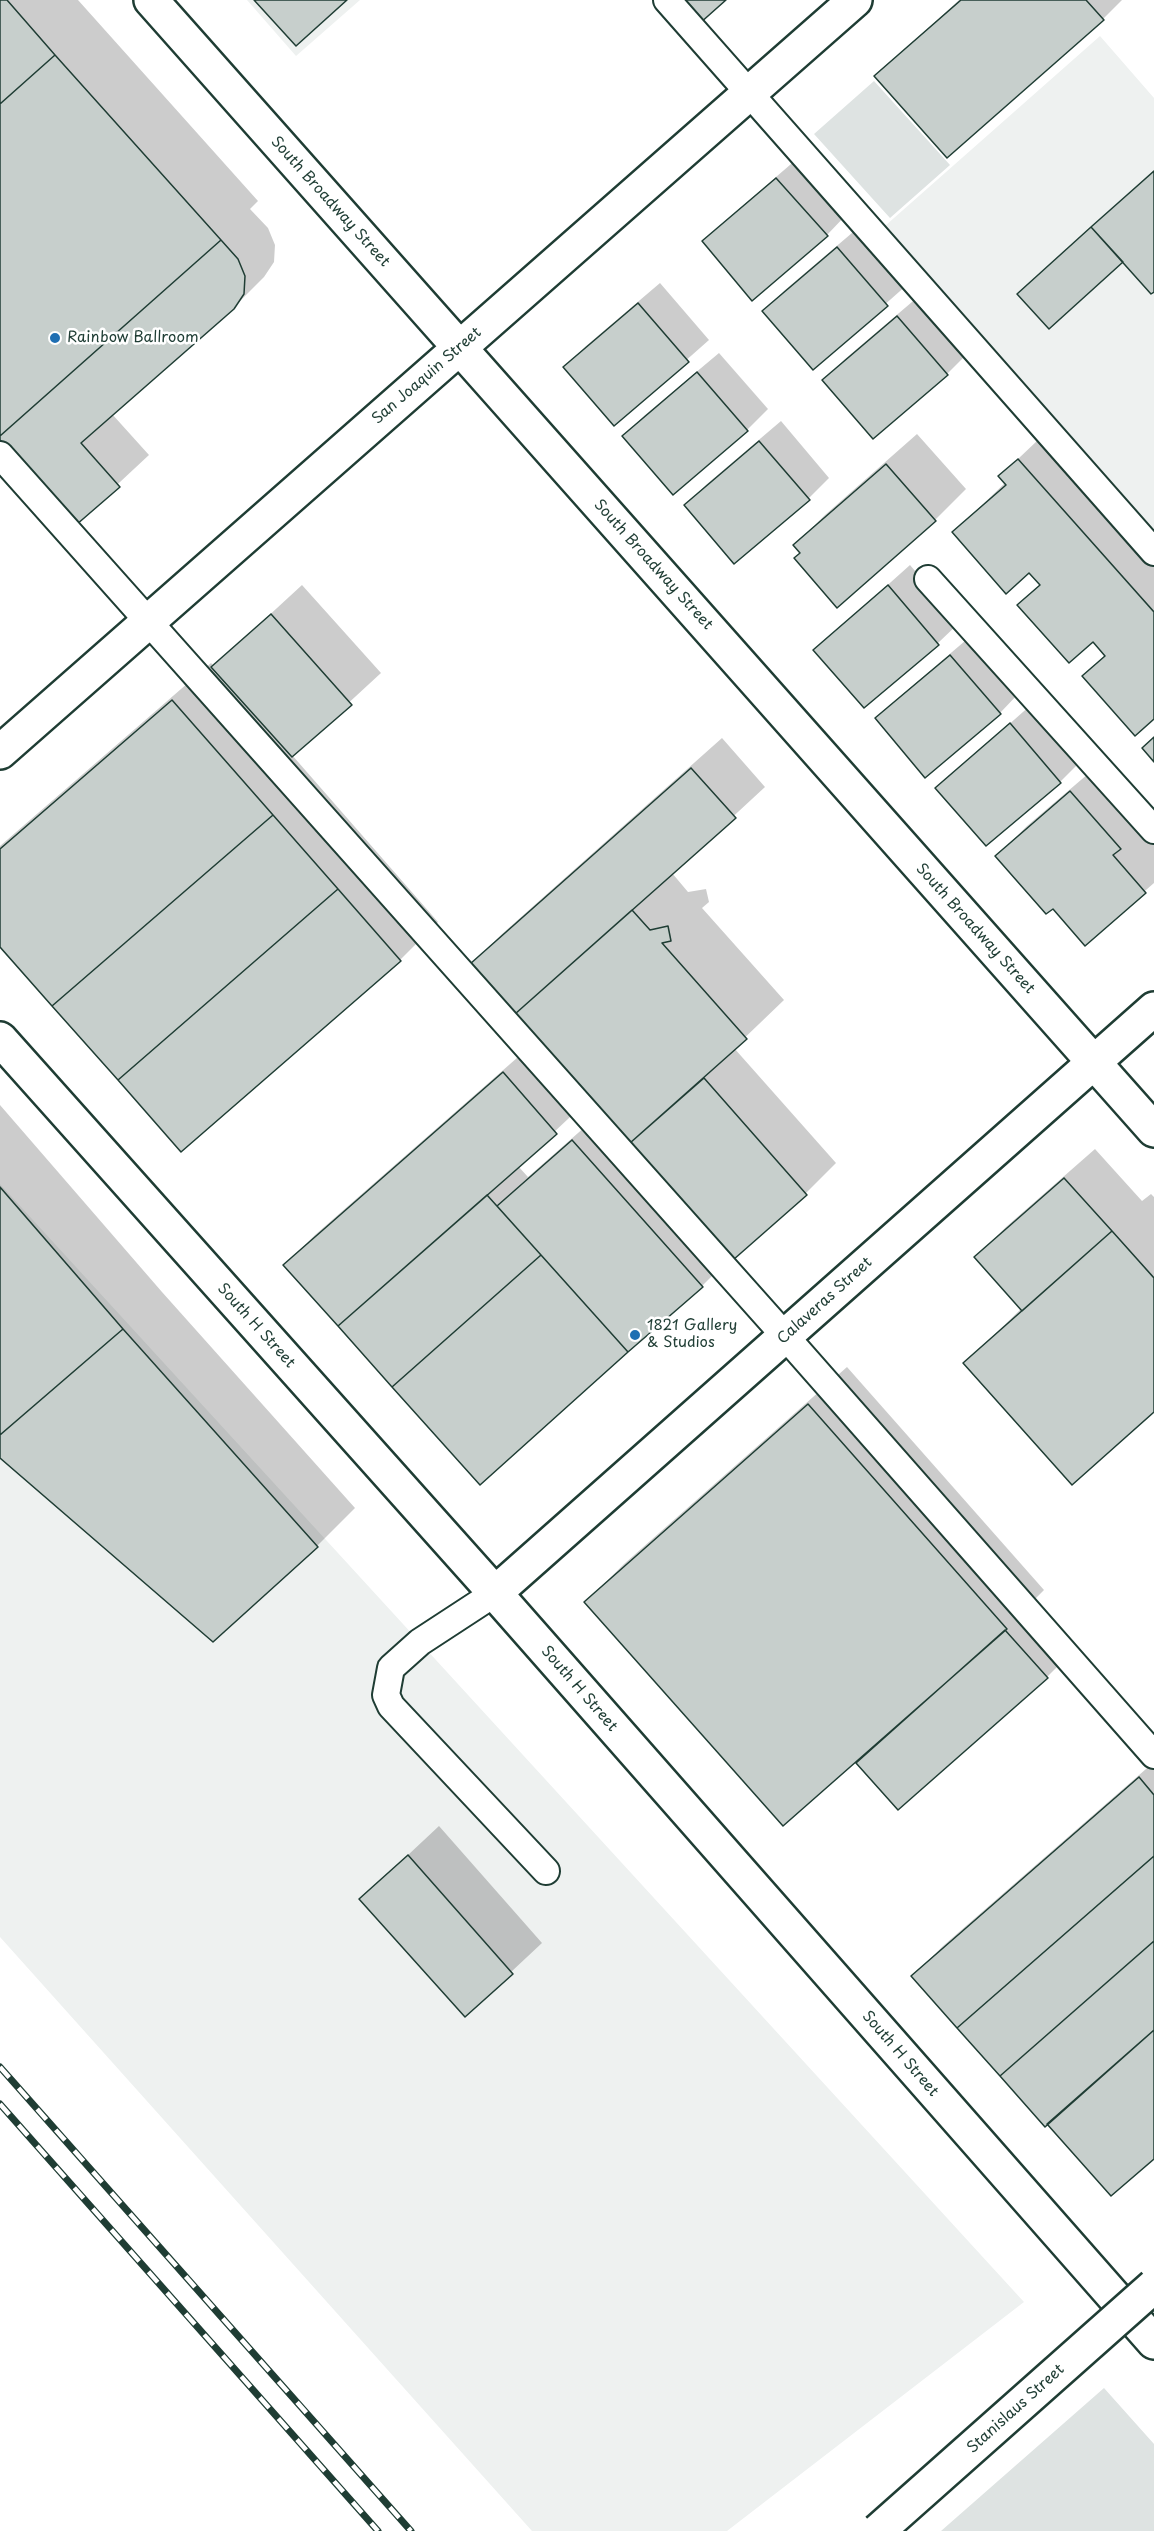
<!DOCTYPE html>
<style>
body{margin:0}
canvas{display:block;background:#fff}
</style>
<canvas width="1154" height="2531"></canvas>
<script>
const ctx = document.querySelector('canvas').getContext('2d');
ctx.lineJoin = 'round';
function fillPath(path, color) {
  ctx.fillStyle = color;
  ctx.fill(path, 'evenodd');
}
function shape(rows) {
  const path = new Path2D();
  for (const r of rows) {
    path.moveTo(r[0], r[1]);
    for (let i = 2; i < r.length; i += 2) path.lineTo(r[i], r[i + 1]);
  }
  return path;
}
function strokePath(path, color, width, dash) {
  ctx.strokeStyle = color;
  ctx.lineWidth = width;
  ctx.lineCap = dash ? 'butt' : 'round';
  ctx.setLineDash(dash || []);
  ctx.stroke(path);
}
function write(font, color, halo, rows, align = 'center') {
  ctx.font = font + ' "Playpen Sans",sans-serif';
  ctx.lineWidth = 5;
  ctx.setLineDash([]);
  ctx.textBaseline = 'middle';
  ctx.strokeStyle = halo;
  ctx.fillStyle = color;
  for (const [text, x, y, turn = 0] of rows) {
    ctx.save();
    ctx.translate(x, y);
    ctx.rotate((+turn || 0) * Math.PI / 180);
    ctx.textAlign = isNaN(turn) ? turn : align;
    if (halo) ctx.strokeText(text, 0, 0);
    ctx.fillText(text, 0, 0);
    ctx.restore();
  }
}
fillPath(shape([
 [247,0,360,0,296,56],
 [1100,36,1154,98,1154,547,877,233],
 [0,1184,1024,2302,727,2531,532,2531,0,1937]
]), '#eef1f0');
fillPath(shape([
 [874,81,950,165,890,218,814,134],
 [1104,2388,1154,2444,1154,2531,941,2531]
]), '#dee3e2');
fillPath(shape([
 [0,0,78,0,258,201,250,209,268,228,275,245,274,262,264,277,233,308,112,414,149,455,76,523,0,437],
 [959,0,1122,0,1103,19,876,76],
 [798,158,847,214,827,235,704,242,725,221],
 [1154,170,1154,290,1123,261,1020,294],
 [859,227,908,284,813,368,764,311,785,290],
 [660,283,709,340,614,424,565,367,586,346],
 [919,296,968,353,947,374,824,380,845,359],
 [719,353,768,409,747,430,624,436,645,415],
 [781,421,829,478,808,499,686,505,707,484],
 [1057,422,1154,531,1154,717,1084,676,1105,655,1093,640,1020,605,1041,584,1029,571,954,532,1006,482,1000,476],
 [917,434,966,489,935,520,838,606,795,545,825,515],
 [910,565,959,623,938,643,864,706,815,650],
 [302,585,381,673,292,755,438,922,400,960,0,944,0,846,211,663,214,666],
 [972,635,1020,692,1000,713,877,718,898,698],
 [1032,704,1081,761,1060,782,986,844,937,788],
 [722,738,765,787,672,873,688,892,706,889,709,902,702,908,784,1000,734,1048,836,1163,806,1193,733,1258,732,1256,702,1286,285,1265,315,1235,534,1043,586,1102,518,1166,528,1177,603,1111,472,964,502,934],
 [1102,762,1154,837,1154,883,1085,943,1053,907,997,856,1027,826],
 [0,1105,162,1292,355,1508,317,1546,0,1456],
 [1095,1149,1142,1201,1151,1194,1154,1197,1154,1410,965,1363,1021,1309,976,1257,1006,1227],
 [847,1367,1044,1590,1035,1599,1077,1647,1047,1677,863,1757,586,1602,624,1564],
 [1154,1762,1154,2157,913,1976,943,1946],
 [439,1826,542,1943,465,2015,361,1899]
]), '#0003');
const building = shape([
 [0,0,7,0,55,55,0,104,0,0],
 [254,0,347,0,296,46,254,0],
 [678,0,726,0,699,24,678,0],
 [961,0,1086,0,1104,20,947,158,874,76,961,0],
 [55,55,221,240,0,436,0,104,55,55],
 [1154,171,1154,292,1151,294,1091,227,1154,171],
 [776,178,828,236,752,301,702,241,776,178],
 [1091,227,1123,262,1049,329,1017,294,1091,227],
 [221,240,238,259,245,276,244,294,234,309,81,443,120,487,76,525,0,440,0,436,221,240],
 [837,247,888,306,813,370,762,311,837,247],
 [638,303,689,362,614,426,563,367,638,303],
 [897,316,948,375,873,439,822,380,897,316],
 [697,372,748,431,673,495,622,436,697,372],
 [759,441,810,500,734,564,684,505,759,441],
 [1018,459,1154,612,1154,719,1135,736,1082,676,1105,656,1093,642,1069,663,1017,605,1040,585,1029,573,1006,594,952,532,1006,485,998,476,1018,459],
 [886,464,936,521,837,608,794,558,800,553,793,545,886,464],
 [888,585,939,645,864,708,813,650,888,585],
 [271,614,352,705,292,757,211,667,271,614],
 [950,655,1001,714,925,778,875,718,950,655],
 [172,700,273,815,52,1006,0,947,0,849,172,700],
 [1010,723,1061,783,986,846,935,788,1010,723],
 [1154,737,1154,762,1142,748,1154,737],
 [691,768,736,818,515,1014,470,964,691,768],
 [1070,791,1121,849,1113,855,1146,893,1085,946,1053,909,1046,914,995,856,1070,791],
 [273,815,338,889,118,1080,52,1006,273,815],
 [338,889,401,961,181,1152,118,1080,338,889],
 [632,910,650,930,668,926,671,941,662,943,747,1039,630,1143,515,1014,632,910],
 [503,1072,557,1134,338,1326,283,1265,503,1072],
 [704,1078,807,1195,733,1260,630,1143,704,1078],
 [572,1140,703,1287,628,1352,497,1206,572,1140],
 [1064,1178,1112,1231,1022,1311,974,1257,1064,1178],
 [0,1187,123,1329,0,1435,0,1187],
 [487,1195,541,1255,392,1387,338,1326,487,1195],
 [1112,1231,1154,1278,1154,1412,1072,1485,963,1363,1112,1231],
 [541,1255,628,1352,480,1485,392,1387,541,1255],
 [123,1329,318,1547,213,1642,0,1458,0,1435,123,1329],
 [808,1404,1007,1629,783,1826,584,1602,808,1404],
 [1005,1630,1048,1678,898,1810,856,1763,1005,1630],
 [1139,1777,1154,1795,1154,1856,957,2028,911,1976,1139,1777],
 [408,1855,513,1974,465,2017,359,1899,408,1855],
 [1154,1856,1154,1941,1000,2076,957,2028,1154,1856],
 [1154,1941,1154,2030,1045,2127,1000,2076,1154,1941],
 [1154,2030,1154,2159,1111,2196,1047,2124,1154,2030]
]);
fillPath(building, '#c7cfcc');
strokePath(building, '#1f3d34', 1.5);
const lane = shape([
 [667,0,1154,552],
 [0,455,785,1336,1154,1755],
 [928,579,1154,830],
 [495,1593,420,1642,391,1668,386,1695,391,1706,546,1871]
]);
const secondary = shape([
 [151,0,1154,1130],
 [0,752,855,0],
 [0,1039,495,1593,1154,2342],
 [495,1593,1154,1009]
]);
strokePath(lane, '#1f3d34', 30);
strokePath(secondary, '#1f3d34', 38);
strokePath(lane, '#fff', 26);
strokePath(secondary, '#fff', 33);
const rail = shape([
 [0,2067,411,2531],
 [0,2104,378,2531]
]);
strokePath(rail, '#1f3d34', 7);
strokePath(rail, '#fff', 4.5, [14]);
const secondaryBridge = shape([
 [878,2531,1154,2286]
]);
strokePath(secondaryBridge, '#1f3d34', 38, []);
strokePath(secondaryBridge, '#fff', 33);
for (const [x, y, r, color] of [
 [55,338,6,"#1f6fb2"],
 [635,1335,6,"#1f6fb2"]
]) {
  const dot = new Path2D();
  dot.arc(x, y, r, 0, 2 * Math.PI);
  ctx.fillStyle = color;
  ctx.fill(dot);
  strokePath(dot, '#fff', 2);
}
write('15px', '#1f3d34', '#fff', [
 ["South Broadway Street",330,202,48],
 ["San Joaquin Street",427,376,-41],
 ["South Broadway Street",653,565,48],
 ["South Broadway Street",975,929,48],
 ["Calaveras Street",825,1301,-42],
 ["South H Street",256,1326,48],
 ["South H Street",579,1689,49],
 ["South H Street",900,2054,49],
 ["Stanislaus Street",1016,2409,-42]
]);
write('15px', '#1f3d34', '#fff', [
 ["Rainbow Ballroom",67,338],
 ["1821 Gallery",647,1326],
 ["& Studios",647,1343]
], 'left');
</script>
